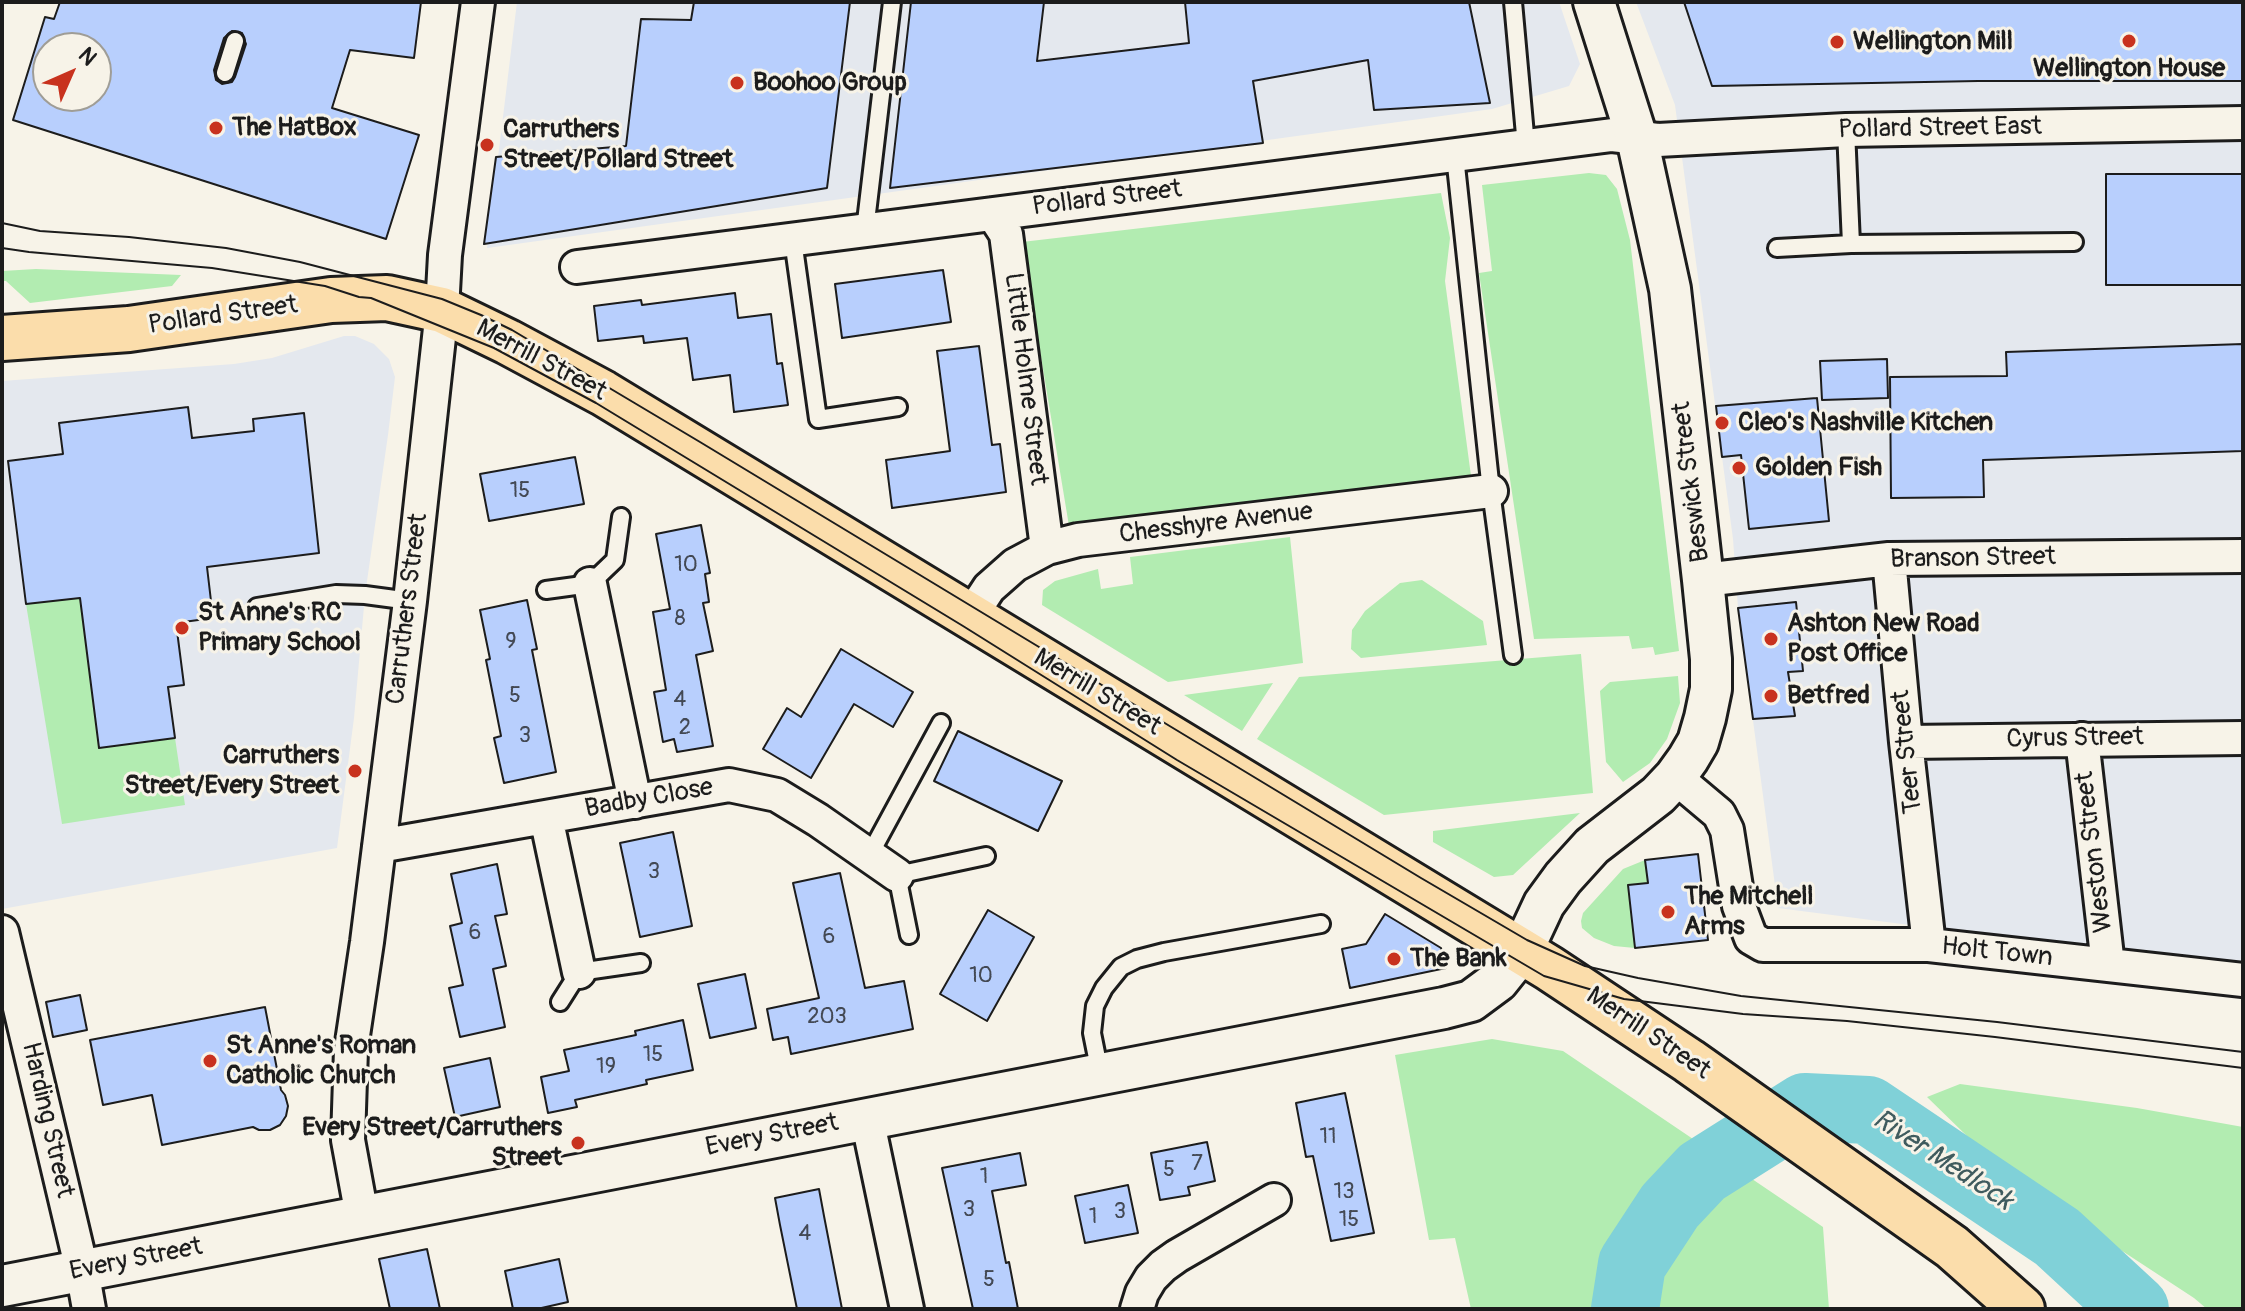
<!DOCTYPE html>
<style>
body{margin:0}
#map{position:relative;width:2245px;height:1311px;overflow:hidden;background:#f7f3e8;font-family:Pangolin,sans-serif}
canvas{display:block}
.frame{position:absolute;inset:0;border:4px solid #1c1c1c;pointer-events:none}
.north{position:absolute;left:32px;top:32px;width:80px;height:80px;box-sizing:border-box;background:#f7f3e8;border:2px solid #9f9d96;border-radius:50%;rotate:45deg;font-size:22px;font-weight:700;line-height:32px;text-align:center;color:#1c1c1c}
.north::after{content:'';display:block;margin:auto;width:28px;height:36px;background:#c8321e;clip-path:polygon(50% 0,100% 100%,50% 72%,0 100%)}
</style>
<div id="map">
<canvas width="2245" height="1311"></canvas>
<div class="frame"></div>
<div class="north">N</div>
</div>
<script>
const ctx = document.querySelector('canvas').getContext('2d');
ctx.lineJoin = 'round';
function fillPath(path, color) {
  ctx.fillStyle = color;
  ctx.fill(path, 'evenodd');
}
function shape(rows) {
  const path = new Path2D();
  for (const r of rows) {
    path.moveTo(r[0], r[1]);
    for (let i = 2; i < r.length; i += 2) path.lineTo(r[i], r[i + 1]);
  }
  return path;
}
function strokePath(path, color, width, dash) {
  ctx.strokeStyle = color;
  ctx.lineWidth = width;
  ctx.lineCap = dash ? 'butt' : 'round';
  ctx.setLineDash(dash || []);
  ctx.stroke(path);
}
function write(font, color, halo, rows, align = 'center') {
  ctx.font = font + ' Pangolin,sans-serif';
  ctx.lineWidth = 6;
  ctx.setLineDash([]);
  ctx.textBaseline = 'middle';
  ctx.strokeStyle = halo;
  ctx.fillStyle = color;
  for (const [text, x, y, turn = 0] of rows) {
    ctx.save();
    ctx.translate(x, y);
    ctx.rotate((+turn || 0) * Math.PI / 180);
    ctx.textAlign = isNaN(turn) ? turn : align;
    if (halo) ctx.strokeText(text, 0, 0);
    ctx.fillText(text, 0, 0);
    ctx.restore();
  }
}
fillPath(shape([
 [517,2,1559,2,1580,64,1569,86,1492,109,487,248],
 [1636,2,2243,2,2243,968,1778,908,1738,608,1733,539,1675,105],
 [344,336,355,336,374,344,389,359,395,377,388,435,365,595,354,718,337,848,2,909,2,381,234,364,272,358]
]), '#e4e8ee');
fillPath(shape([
 [1589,173,1606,175,1617,189,1630,240,1679,651,1655,655,1653,647,1632,649,1629,636,1534,639,1479,273,1492,271,1482,185],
 [1441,193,1450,238,1445,281,1471,476,1069,526,1022,242],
 [36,269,181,275,172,286,30,303,6,281,2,281,2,271],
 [1290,537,1303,663,1168,682,1042,605,1043,590,1055,581,1098,569,1101,589,1133,584,1130,557],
 [1422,580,1483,621,1487,645,1361,658,1351,649,1352,630,1365,611,1400,583],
 [80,598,99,747,175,738,185,805,62,824,26,604],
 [1581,654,1593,793,1384,815,1257,739,1299,677],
 [1678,676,1680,703,1667,739,1650,763,1623,782,1606,762,1600,691,1610,682],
 [1273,683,1242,731,1184,695],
 [1580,813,1513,875,1494,877,1433,842,1433,831],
 [1645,860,1648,883,1628,886,1635,948,1614,946,1594,938,1582,928,1581,921,1583,913,1623,869],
 [1492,1039,1563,1051,1823,1227,1829,1309,1471,1309,1455,1238,1429,1240,1395,1055],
 [1960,1084,2137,1108,2243,1127,2243,1309,2207,1309,2194,1298,2110,1243,1968,1137,1927,1097]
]), '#b2ecb1');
strokePath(shape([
 [1625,1309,1632,1264,1670,1206,1702,1172,1805,1107,1868,1110,2057,1237,2135,1309]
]), '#80d1d8', 68);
const building = shape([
 [60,2,421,2,414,58,350,50,332,108,419,135,386,239,13,120,45,17,54,19,60,2],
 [232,31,242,33,246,44,235,77,232,82,222,84,216,80,214,70,224,38,232,31],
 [48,48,96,48,96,96,48,96,48,48],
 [694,2,850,2,827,188,484,244,496,157,626,146,641,19,691,20,694,2],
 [911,2,1044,2,1037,61,1189,43,1185,2,1469,2,1490,103,1374,110,1368,60,1253,81,1263,143,890,188,911,2],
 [1684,2,2243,2,2243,81,1978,81,1712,86,1684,2],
 [2106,174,2243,174,2243,285,2106,285,2106,174],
 [943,270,951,322,842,338,835,284,943,270],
 [735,293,738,318,771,314,777,364,782,363,788,405,734,412,730,375,693,380,687,338,644,343,643,336,598,341,594,306,641,300,642,305,735,293],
 [2243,344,2243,451,1983,460,1984,497,1891,498,1890,377,2007,376,2006,352,2243,344],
 [979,346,992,445,1000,444,1006,492,892,508,886,460,950,451,937,351,979,346],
 [1887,359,1888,398,1822,400,1820,361,1887,359],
 [1817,398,1829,521,1749,529,1741,455,1722,457,1716,406,1817,398],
 [188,407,192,438,254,431,253,419,304,413,319,553,207,567,213,618,176,623,184,685,168,687,175,738,99,748,80,598,26,604,8,461,63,454,59,423,188,407],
 [575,457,584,504,489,521,480,474,575,457],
 [701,525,710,573,705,574,709,602,703,603,713,651,696,655,713,746,677,752,674,739,663,742,654,692,666,690,653,612,670,609,656,534,701,525],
 [527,600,537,649,532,650,556,772,504,783,494,738,501,736,486,660,490,659,480,610,527,600],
 [1796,602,1803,671,1788,672,1795,716,1753,719,1738,608,1796,602],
 [841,649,913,692,893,727,854,704,811,778,763,749,787,708,801,717,841,649],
 [958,731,1062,781,1038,831,934,781,958,731],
 [673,832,692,926,640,937,620,843,673,832],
 [1698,854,1708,940,1635,948,1628,885,1648,883,1645,860,1698,854],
 [497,864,507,914,495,916,506,966,493,969,505,1027,460,1037,449,988,463,985,450,926,462,923,451,874,497,864],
 [840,873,865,988,904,981,913,1029,791,1054,788,1037,773,1040,767,1009,819,998,793,883,840,873],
 [988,910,1034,937,987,1021,940,994,988,910],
 [1385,914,1441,948,1446,968,1350,988,1342,949,1366,944,1385,914],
 [745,974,756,1028,710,1038,698,984,745,974],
 [80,995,87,1030,53,1037,46,1002,80,995],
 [265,1007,281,1090,285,1095,288,1106,286,1116,280,1125,270,1130,259,1130,253,1127,162,1145,152,1095,103,1105,90,1040,265,1007],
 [683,1020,693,1070,646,1080,647,1084,575,1100,577,1107,548,1113,541,1077,569,1071,564,1050,636,1035,635,1031,683,1020],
 [490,1058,500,1107,455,1117,444,1068,490,1058],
 [1345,1093,1374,1233,1331,1241,1313,1156,1306,1157,1296,1103,1345,1093],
 [1207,1142,1215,1181,1188,1187,1190,1195,1160,1200,1151,1153,1207,1142],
 [1020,1153,1026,1185,992,1191,1006,1263,1009,1262,1018,1309,973,1309,942,1168,1020,1153],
 [1128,1185,1138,1233,1085,1243,1075,1196,1128,1185],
 [819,1189,824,1216,842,1309,797,1309,780,1225,775,1198,819,1189],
 [427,1249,440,1309,390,1309,379,1259,427,1249],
 [559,1259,568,1302,537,1309,513,1309,505,1271,559,1259]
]);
fillPath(building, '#b8cffd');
strokePath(building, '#1c1c1c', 2);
const service = shape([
 [1513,2,1526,146],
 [225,73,235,41],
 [1846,130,1851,244,2074,242],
 [1455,156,1491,491,1513,655],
 [865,230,892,2],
 [793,240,818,419,898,407],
 [1777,248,1851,244],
 [546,590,590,584,615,560,621,517],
 [257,607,336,594,365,595,410,601],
 [869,856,941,723],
 [909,935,897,875,986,856],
 [560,1002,579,972,641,963],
 [1100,1073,1092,1033,1095,1006,1104,988,1121,967,1137,959,1164,952,1321,924]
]);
const minor = shape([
 [993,214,1006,234,1047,548],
 [577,267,1612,135,1658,140,1846,130,2243,123],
 [1889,559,1906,742,1929,945],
 [1703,580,1889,559,2243,556],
 [590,584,635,802],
 [970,617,989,588,1015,565,1047,548,1078,540,1491,491],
 [2082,739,2108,965],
 [1906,742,2243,738],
 [1675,777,1719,814,1727,830,1739,906,1751,938,1763,945,1929,945,2243,980],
 [546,817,579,972],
 [379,846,729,785,777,795,818,820,897,875],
 [2,932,82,1270,89,1309],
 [867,1118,907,1309],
 [362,1216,348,1140,351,1049,367,942,410,601,442,310,445,255,478,2],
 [1137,1309,1142,1293,1151,1278,1163,1266,1177,1256,1274,1200]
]);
const tertiary = shape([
 [2,1286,1444,1008,1471,1001,1498,981,1522,951,1544,904,1563,878,1592,846,1658,795,1675,777,1688,759,1698,742,1705,718,1711,689,1711,659,1703,580,1670,289,1637,138,1594,2]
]);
const primary = shape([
 [2,338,129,329,331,300,387,298,442,310,508,342,603,393,1549,968,1689,1061,1952,1247,2022,1309]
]);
strokePath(service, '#1c1c1c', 22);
strokePath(minor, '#1c1c1c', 38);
strokePath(tertiary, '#1c1c1c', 46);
strokePath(primary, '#1c1c1c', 50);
strokePath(service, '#f7f3e8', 16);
strokePath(minor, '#f7f3e8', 32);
strokePath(tertiary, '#f7f3e8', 40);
strokePath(primary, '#fbddab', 44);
strokePath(shape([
 [2,223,40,231,129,237,226,248,300,262,442,299,481,315,512,330,700,442,1421,878,1527,940,1585,966,1638,978,1741,996,1997,1022,2243,1052],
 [2,248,29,252,212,268,325,286,359,297,371,298,494,348,596,403,963,626,1177,760,1544,976,1624,999,1743,1014,1847,1021,1995,1037,2243,1068]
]), '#1c1c1c', 2);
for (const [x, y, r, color] of [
 [2129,41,8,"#c8321e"],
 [1837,42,8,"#c8321e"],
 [737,83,8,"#c8321e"],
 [216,128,8,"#c8321e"],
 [487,145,8,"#c8321e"],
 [1722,423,8,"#c8321e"],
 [1739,468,8,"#c8321e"],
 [182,628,8,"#c8321e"],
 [1771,639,8,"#c8321e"],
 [1771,696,8,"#c8321e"],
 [355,771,8,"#c8321e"],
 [1668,912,8,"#c8321e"],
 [1394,959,8,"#c8321e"],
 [210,1061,8,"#c8321e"],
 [578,1143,8,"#c8321e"]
]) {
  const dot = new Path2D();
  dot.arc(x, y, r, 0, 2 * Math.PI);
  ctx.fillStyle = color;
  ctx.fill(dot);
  strokePath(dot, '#f7f3e8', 3);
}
write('22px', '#434954', null, [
 ["15",520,491],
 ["10",686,565],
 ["8",680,619],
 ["9",511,642],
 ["5",515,696],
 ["4",680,700],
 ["2",685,728],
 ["3",525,736],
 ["3",654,872],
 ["6",475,933],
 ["6",829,937],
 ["10",981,976],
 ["203",827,1017],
 ["15",653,1055],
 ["19",606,1067],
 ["11",1328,1137],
 ["7",1197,1164],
 ["5",1169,1170],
 ["1",984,1177],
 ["13",1344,1192],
 ["3",969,1210],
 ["3",1120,1212],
 ["1",1093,1217],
 ["15",1349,1220],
 ["4",805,1234],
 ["5",989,1280]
]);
write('bold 26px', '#1c1c1c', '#f7f3e8', [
 ["Wellington Mill",1853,42],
 ["Wellington House",2129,69,"center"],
 ["Boohoo Group",753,83],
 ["The HatBox",232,128],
 ["Carruthers",503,130],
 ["Street/Pollard Street",503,160],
 ["Cleo's Nashville Kitchen",1738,423],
 ["Golden Fish",1755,468],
 ["St Anne's RC",198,613],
 ["Primary School",198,643],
 ["Ashton New Road",1787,624],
 ["Post Office",1787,654],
 ["Betfred",1787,696],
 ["Carruthers",339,756,"right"],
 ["Street/Every Street",339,786,"right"],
 ["The Mitchell",1684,897],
 ["Arms",1684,927],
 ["The Bank",1410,959],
 ["St Anne's Roman",226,1046],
 ["Catholic Church",226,1076],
 ["Every Street/Carruthers",562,1128,"right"],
 ["Street",562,1158,"right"]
], 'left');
write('26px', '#1c1c1c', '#f7f3e8', [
 ["Pollard Street East",1940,129,-1],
 ["Pollard Street",1107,199,-7],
 ["Pollard Street",223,316,-8],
 ["Merrill Street",541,361,28],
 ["Little Holme Street",1025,379,83],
 ["Beswick Street",1692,482,-97],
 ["Chesshyre Avenue",1216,524,-7],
 ["Branson Street",1973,559,-1],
 ["Carruthers Street",408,609,-83],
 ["Merrill Street",1097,693,31],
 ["Cyrus Street",2075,739,-1],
 ["Teer Street",1908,752,-96],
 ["Badby Close",649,799,-10],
 ["Weston Street",2095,852,-97],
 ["Holt Town",1997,953,6],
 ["Merrill Street",1648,1034,34],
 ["Harding Street",47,1120,77],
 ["Every Street",772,1136,-11],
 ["Every Street",136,1260,-11]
]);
write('italic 28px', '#3f5b5e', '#f7f3e8', [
 ["River Medlock",1942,1161,33]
]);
</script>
